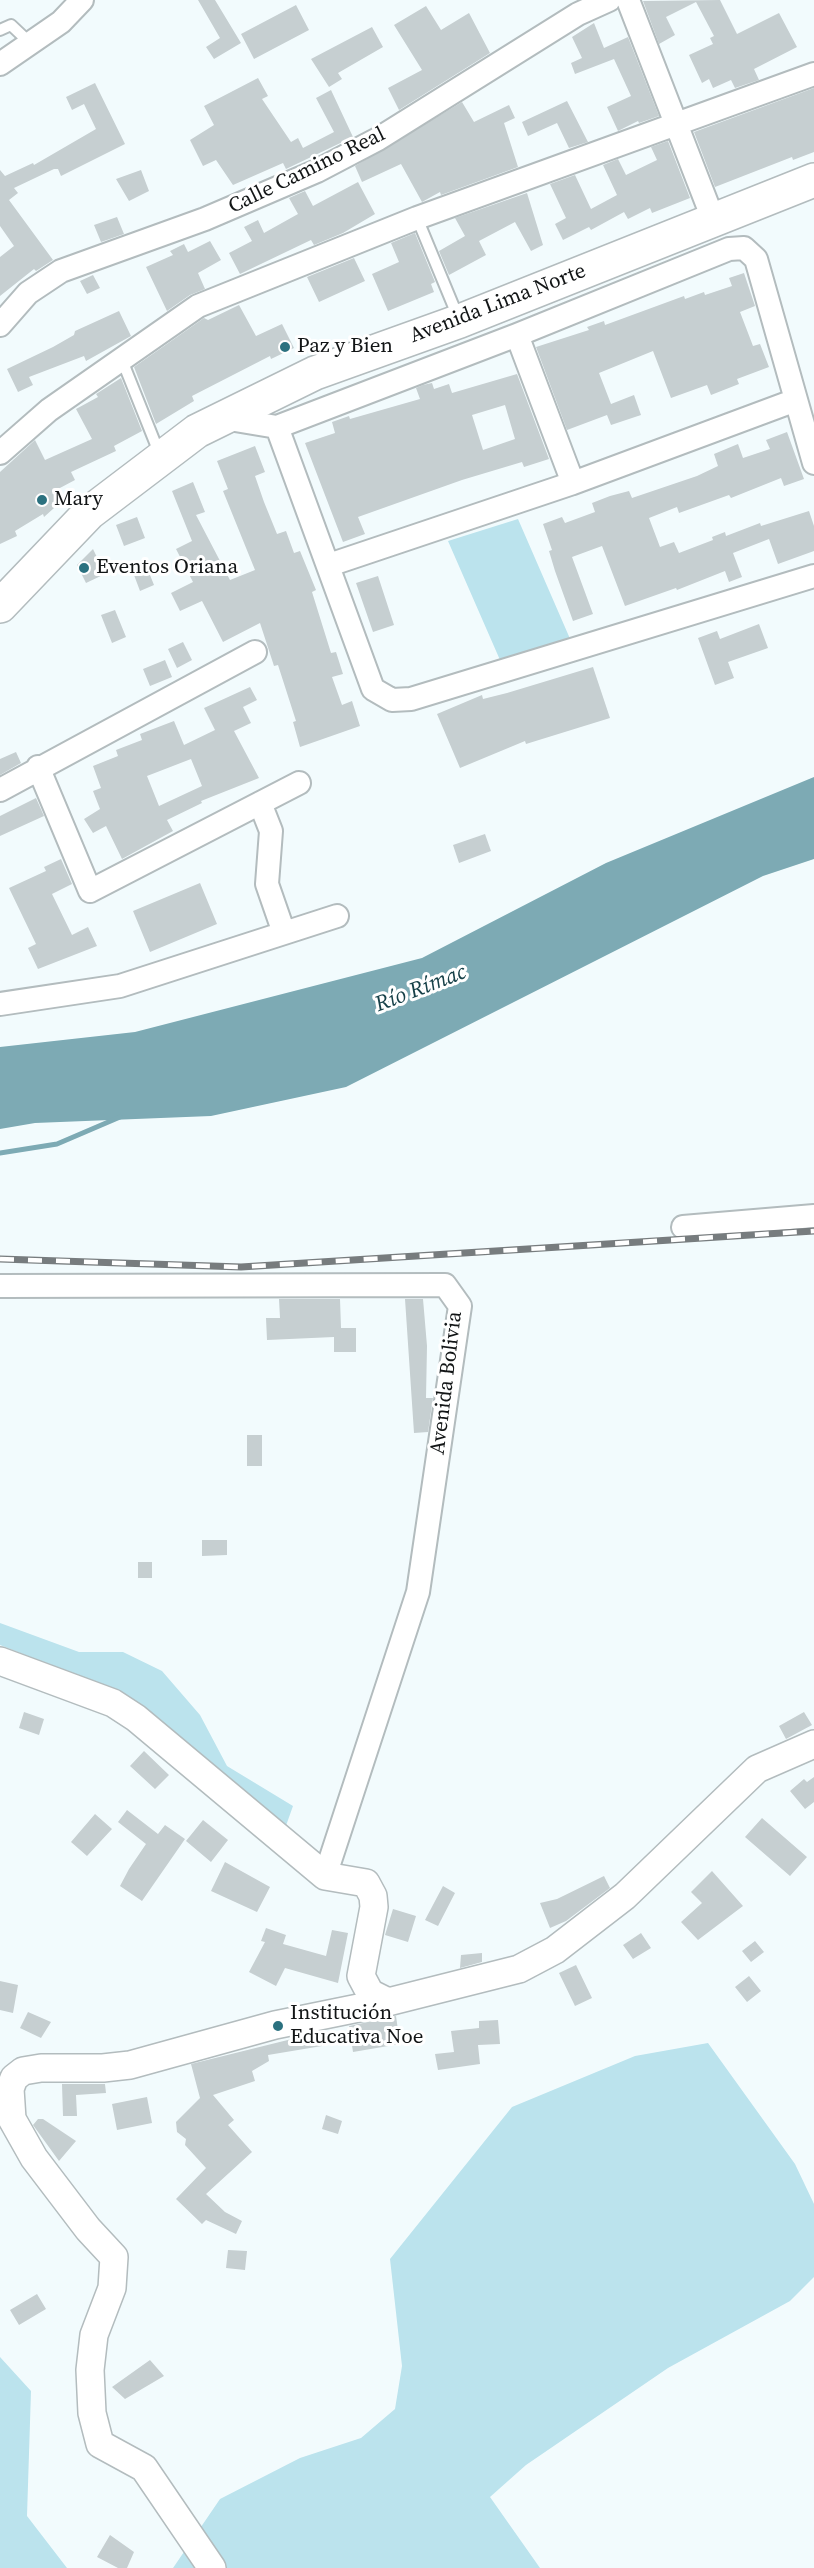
<!DOCTYPE html>
<meta charset="utf-8">
<style>
body{margin:0}
canvas{display:block;background:#f2fbfd}
</style>
<canvas width="814" height="2568"></canvas>
<script>
const ctx = document.querySelector('canvas').getContext('2d');
ctx.lineJoin = 'round';
function fillPath(path, color) {
  ctx.fillStyle = color;
  ctx.fill(path, 'evenodd');
}
function shape(rows) {
  const path = new Path2D();
  for (const r of rows) {
    path.moveTo(r[0], r[1]);
    for (let i = 2; i < r.length; i += 2) path.lineTo(r[i], r[i + 1]);
  }
  return path;
}
function strokePath(path, color, width, dash) {
  ctx.strokeStyle = color;
  ctx.lineWidth = width;
  ctx.lineCap = dash ? 'butt' : 'round';
  ctx.setLineDash(dash || []);
  ctx.stroke(path);
}
function write(font, color, halo, rows, align = 'center') {
  ctx.font = font + ' "Source Serif 4",serif';
  ctx.lineWidth = 6;
  ctx.setLineDash([]);
  ctx.textBaseline = 'middle';
  ctx.strokeStyle = halo;
  ctx.fillStyle = color;
  for (const [text, x, y, turn = 0] of rows) {
    ctx.save();
    ctx.translate(x, y);
    ctx.rotate((+turn || 0) * Math.PI / 180);
    ctx.textAlign = isNaN(turn) ? turn : align;
    if (halo) ctx.strokeText(text, 0, 0);
    ctx.fillText(text, 0, 0);
    ctx.restore();
  }
}
fillPath(shape([
 [518,519,571,641,500,660,448,541],
 [0,1623,79,1652,123,1652,162,1671,200,1715,227,1766,293,1806,283,1834,128,1703,92,1681,0,1645],
 [708,2043,795,2164,814,2204,814,2277,790,2301,668,2368,526,2465,490,2497,540,2568,173,2568,220,2499,300,2458,361,2438,395,2409,402,2366,390,2259,512,2107,635,2056],
 [0,2357,31,2391,27,2516,67,2568,0,2568]
]), '#bbe3ed');
fillPath(shape([
 [814,777,814,859,763,876,346,1087,211,1116,35,1123,0,1129,0,1047,135,1032,422,958,606,863]
]), '#7daab4');
strokePath(shape([
 [0,1153,57,1144,120,1117]
]), '#7daab4', 5);
fillPath(shape([
 [198,0,215,0,241,43,214,59,206,47,220,38],
 [720,0,737,34,779,13,797,47,754,69,759,80,735,88,731,80,713,88,709,79,702,83,689,55,713,44,710,38,714,36,696,2,666,17,675,35,659,44,643,1],
 [296,5,309,30,254,59,241,34],
 [426,6,441,30,469,13,490,53,399,110,388,88,422,70,394,25],
 [594,23,604,48,628,37,659,116,639,123,638,121,618,131,607,107,631,96,614,59,575,74,571,63,582,58,572,37],
 [372,27,383,47,338,73,342,79,329,87,311,59],
 [258,78,268,96,262,99,291,142,298,138,303,148,334,132,316,98,331,90,353,137,286,169,283,163,233,185,216,160,203,166,190,140,214,125,204,106],
 [95,83,125,144,61,176,58,169,54,169,14,188,18,193,9,200,53,260,36,271,34,269,0,296,0,257,14,246,0,226,0,170,5,176,33,163,34,165,96,129,84,104,72,110,66,97],
 [814,88,814,152,793,160,792,157,715,187,694,132],
 [567,101,588,142,569,148,557,123,528,136,522,122],
 [462,102,474,122,509,105,515,118,504,123,518,167,441,195,440,192,422,202,401,164,362,182,355,166],
 [668,141,690,198,652,213,650,208,628,219,624,212,591,230,589,227,563,240,555,224,566,218,550,184,575,175,591,209,617,195,603,165,618,159,626,175,657,160,651,147],
 [141,170,149,191,129,201,116,179],
 [358,182,375,214,343,233,314,245,311,240,240,274,229,253,252,241,244,227,258,220,264,233,298,214,289,198,305,191,313,206],
 [527,193,543,245,531,251,515,222,479,241,486,255,449,275,439,251,465,236,455,218],
 [117,217,124,234,101,242,94,225],
 [415,233,435,282,431,284,434,292,388,311,372,274,399,262,391,243],
 [210,241,221,260,198,273,205,289,190,295,167,311,146,267,173,255,170,251,184,244,188,252],
 [354,258,365,281,319,302,307,277],
 [744,273,755,306,740,312,753,346,760,344,769,367,737,379,739,384,711,395,707,385,671,398,653,351,599,373,611,404,634,395,641,415,611,425,607,415,567,430,536,347,589,330,587,327,604,321,605,325,684,296,685,299,704,292,705,295,732,286,729,278],
 [93,275,100,288,87,294,80,281],
 [239,305,256,336,282,324,294,348,271,359,270,356,192,396,194,401,156,424,134,367,204,318,208,320],
 [119,311,131,336,86,361,84,356,29,377,33,385,18,392,7,369,53,347,74,335,75,331],
 [517,374,549,459,524,467,522,462,462,480,358,517,365,534,343,542,305,443,335,433,332,422,349,416,350,419,420,399,416,388,423,385,432,383,434,389,449,384,452,393],
 [505,405,515,439,483,450,472,415],
 [121,378,142,431,114,446,116,451,71,472,75,480,58,489,63,500,44,517,43,514,15,531,17,536,0,544,0,472,35,440,45,460,92,439,76,409,98,397,96,394],
 [787,432,804,479,784,486,781,478,731,498,729,495,679,513,677,507,649,518,660,547,674,542,679,553,713,540,712,537,725,532,726,536,760,523,761,526,809,511,814,526,814,551,778,564,769,539,733,553,742,577,729,582,725,571,677,590,676,588,625,606,602,546,572,557,593,614,573,621,555,571,549,551,552,550,543,524,562,517,565,523,595,512,592,503,610,496,629,491,632,498,697,476,718,466,714,454,738,444,743,458,770,449,766,440],
 [255,446,265,472,255,476,264,502,277,534,286,531,294,553,300,551,316,590,312,592,331,653,336,652,343,674,332,677,342,705,352,701,360,726,300,747,293,722,296,721,278,665,274,666,260,623,223,642,202,601,180,611,171,593,193,582,176,549,192,541,172,491,193,482,205,512,196,515,230,580,255,570,223,491,228,489,217,461],
 [137,517,145,538,124,546,116,525],
 [93,549,105,574,86,583,77,565],
 [148,570,154,585,140,591,134,575],
 [378,576,394,625,373,632,356,583],
 [115,610,126,637,112,643,101,615],
 [759,624,768,648,728,662,734,678,715,685,698,638,717,631,720,639],
 [183,642,192,660,177,668,168,649],
 [165,660,172,677,150,686,143,669],
 [593,667,610,718,526,744,525,741,460,768,437,714,482,695,483,699,507,693],
 [250,687,257,700,243,707,251,723,234,731,259,778,201,801,202,803,167,820,173,831,122,859,106,826,93,833,84,819,100,809,93,791,101,788,93,766,118,756,116,750,142,740,140,734,174,721,184,745,215,730,204,708],
 [191,759,202,786,159,806,147,776],
 [16,752,21,763,0,775,0,759],
 [36,798,44,816,0,836,0,816],
 [485,834,491,851,459,863,453,845],
 [61,859,72,884,52,894,72,935,88,927,97,946,38,969,28,948,36,944,9,888,46,871,44,867],
 [200,883,217,924,150,952,133,911],
 [279,1299,340,1299,341,1328,356,1328,356,1352,334,1352,334,1337,267,1340,266,1318,280,1318],
 [405,1299,423,1299,427,1346,426,1398,433,1398,428,1432,414,1433],
 [247,1435,262,1435,262,1466,247,1466],
 [202,1540,227,1540,227,1555,202,1556],
 [138,1562,152,1562,152,1578,138,1578],
 [24,1712,44,1719,39,1735,19,1728],
 [804,1712,812,1725,786,1739,779,1726],
 [144,1751,169,1775,155,1789,130,1766],
 [814,1777,814,1802,805,1809,790,1791,804,1779,807,1782],
 [127,1810,158,1834,165,1825,185,1839,142,1901,120,1886,129,1869,146,1844,118,1822],
 [95,1814,112,1829,87,1856,71,1842],
 [762,1818,807,1857,790,1876,745,1837],
 [203,1820,228,1840,211,1862,186,1841],
 [225,1862,270,1887,257,1912,211,1891],
 [712,1871,743,1906,698,1940,681,1922,702,1903,691,1892],
 [604,1876,610,1888,566,1921,550,1928,540,1903,557,1899],
 [443,1886,455,1893,438,1926,425,1920],
 [393,1909,416,1916,408,1942,385,1935],
 [266,1928,286,1935,283,1944,326,1956,332,1930,348,1933,338,1983,285,1968,276,1986,249,1972,265,1942,261,1941],
 [641,1933,651,1948,633,1959,623,1945],
 [755,1941,764,1952,751,1962,742,1951],
 [482,1953,482,1962,460,1968,461,1955],
 [576,1965,592,1998,575,2006,559,1973],
 [749,1976,761,1991,747,2002,735,1987],
 [0,1981,18,1985,13,2013,0,2010],
 [28,2012,51,2022,41,2038,20,2028],
 [396,2016,400,2044,353,2052,349,2026],
 [498,2020,500,2044,478,2045,480,2064,438,2070,435,2054,454,2052,451,2031,479,2028,479,2021],
 [320,2032,322,2046,268,2055,269,2061,252,2071,255,2081,213,2095,234,2120,228,2125,252,2152,206,2194,225,2212,242,2221,236,2234,206,2220,202,2224,176,2199,206,2168,185,2145,186,2139,177,2132,176,2122,200,2098,191,2064],
 [62,2084,105,2084,106,2093,76,2095,77,2116,63,2116],
 [147,2097,152,2123,117,2130,112,2104],
 [326,2115,342,2121,338,2134,322,2129],
 [38,2119,43,2119,76,2141,59,2161,33,2125],
 [228,2250,247,2251,245,2270,226,2268],
 [37,2294,46,2309,19,2325,10,2310],
 [150,2360,164,2376,125,2399,112,2387],
 [110,2535,134,2552,127,2568,118,2568,97,2557]
]), '#c6cfd1');
const service = shape([
 [0,30,11,25,30,43],
 [417,218,458,317],
 [122,360,160,455]
]);
const minor = shape([
 [628,0,713,219],
 [0,64,61,22,82,0],
 [0,325,28,293,61,271,205,219,317,171,378,139,578,14,609,0],
 [517,335,573,483],
 [223,418,277,427,517,335,729,249,744,248,756,259,814,463],
 [277,427,373,689,392,700,411,699,814,576],
 [0,453,49,410,198,306,417,218,814,74],
 [329,565,573,483,796,400],
 [38,767,90,891,299,783],
 [0,790,255,652],
 [260,803,271,831,267,884,284,933],
 [0,1004,120,986,337,916],
 [683,1227,814,1216],
 [0,1286,445,1285,460,1306,418,1592,325,1876]
]);
const tertiary = shape([
 [0,1661,113,1703,136,1718,325,1876,366,1883,373,1896,374,1907,361,1976,370,1993,388,2002],
 [212,2568,144,2468,100,2444,92,2413,90,2370,94,2335,112,2288,114,2257,88,2229,34,2158,12,2119,10,2089,14,2078,23,2071,41,2068,103,2068,130,2065,275,2025,388,2002,519,1969,555,1950,625,1896,757,1769,814,1744]
]);
const trunk = shape([
 [0,606,89,513,197,431,315,373,460,321,814,180]
]);
strokePath(service, '#b3bcbe', 14);
strokePath(minor, '#b3bcbe', 26);
strokePath(tertiary, '#b3bcbe', 30);
strokePath(trunk, '#b3bcbe', 36);
strokePath(service, '#fff', 10);
strokePath(minor, '#fff', 22);
strokePath(tertiary, '#fff', 27);
strokePath(trunk, '#fff', 33);
const rail = shape([
 [0,1259,241,1267,814,1231]
]);
strokePath(rail, '#777c7e', 7);
strokePath(rail, '#fff', 4.5, [14]);
for (const [x, y, r, color] of [
 [285,347,6,"#2b717f"],
 [42,500,6,"#2b717f"],
 [84,568,6,"#2b717f"],
 [278,2026,6,"#2b717f"]
]) {
  const dot = new Path2D();
  dot.arc(x, y, r, 0, 2 * Math.PI);
  ctx.fillStyle = color;
  ctx.fill(dot);
  strokePath(dot, '#fff', 2);
}
write('21px', '#121516', '#fff', [
 ["Calle Camino Real",307,171,-26],
 ["Avenida Lima Norte",498,304,-21],
 ["Avenida Bolivia",447,1383,-83]
]);
write('21px', '#121516', '#fff', [
 ["Paz y Bien",297,347],
 ["Mary",54,500],
 ["Eventos Oriana",96,568],
 ["Institución",290,2014],
 ["Educativa Noe",290,2038]
], 'left');
write('italic 22px', '#164048', '#fff', [
 ["Río Rímac",421,989,-21]
]);
</script>
